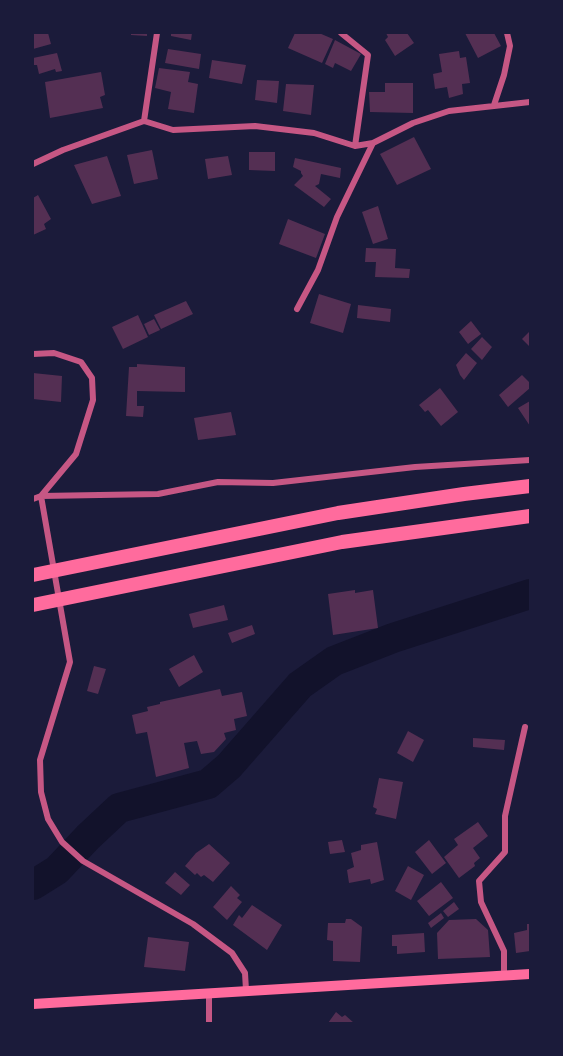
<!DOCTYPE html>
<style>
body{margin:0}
#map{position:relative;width:563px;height:1056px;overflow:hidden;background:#1b1b3a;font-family:"Space Grotesk",sans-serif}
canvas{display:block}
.frame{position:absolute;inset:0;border:34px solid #1b1b3a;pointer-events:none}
</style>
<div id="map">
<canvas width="563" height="1056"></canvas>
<div class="frame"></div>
</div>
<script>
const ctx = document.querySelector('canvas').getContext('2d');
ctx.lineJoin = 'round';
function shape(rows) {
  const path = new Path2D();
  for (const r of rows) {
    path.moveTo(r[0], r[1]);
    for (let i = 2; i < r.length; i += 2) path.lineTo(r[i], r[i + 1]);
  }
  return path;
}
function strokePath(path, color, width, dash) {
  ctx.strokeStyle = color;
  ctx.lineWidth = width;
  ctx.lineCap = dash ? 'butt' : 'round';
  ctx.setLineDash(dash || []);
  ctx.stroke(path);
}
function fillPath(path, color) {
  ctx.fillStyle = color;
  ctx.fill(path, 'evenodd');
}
strokePath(shape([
 [33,885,57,870,88,837,119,808,208,784,229,766,300,685,334,661,393,638,530,594]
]), '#12122b', 30);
fillPath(shape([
 [33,33,48,33,51,44,33,49],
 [131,33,147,33,147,36,131,35],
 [171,33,192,33,191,40,171,36],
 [295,33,319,33,333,39,322,63,288,48],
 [386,33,407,33,414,43,395,56,385,40,388,37],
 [465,33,494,33,501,46,478,58],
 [335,40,361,54,351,71,335,63,333,68,325,64],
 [168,49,201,54,199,69,165,63],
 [459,51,460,58,466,57,470,83,462,84,463,94,449,98,447,87,435,89,433,74,442,72,439,54],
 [57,53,62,71,56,72,55,69,39,74,37,65,33,65,33,58],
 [212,60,246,65,242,84,209,78],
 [159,68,190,72,188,82,198,84,194,113,168,109,171,92,155,88],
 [101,72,105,95,100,97,103,108,50,118,45,82],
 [257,80,279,81,277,103,255,100],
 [385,83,413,83,413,113,370,112,369,92,385,92],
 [286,84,314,85,311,115,283,111],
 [414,137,431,169,397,185,380,154],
 [152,150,158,179,134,184,127,155],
 [249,152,275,152,275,171,249,170],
 [107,156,121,196,92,204,74,165],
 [228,156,232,175,208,179,205,159],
 [295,158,341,168,340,178,321,174,319,184,315,186,331,199,324,207,294,185,303,176,301,173,301,171,293,167],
 [38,195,51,219,44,224,46,229,33,235,33,198],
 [378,206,388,239,373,244,362,212],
 [288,219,325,234,316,258,279,244],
 [366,248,396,249,395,268,410,269,409,278,375,277,376,262,365,262],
 [319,294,351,304,343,333,310,323],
 [186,301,193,314,161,329,154,315],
 [358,305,391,309,390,322,357,318],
 [138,315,148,337,123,349,112,327],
 [154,319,160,330,149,335,144,324],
 [471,321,481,334,468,344,459,332],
 [530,331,530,347,522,339],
 [482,337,492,347,482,360,471,349],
 [466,353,477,363,464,380,460,375,456,365],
 [137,364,185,367,185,392,137,391,137,406,144,406,143,417,126,416,129,367,137,367],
 [33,373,62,376,61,402,33,399],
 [522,375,530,383,530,388,508,407,499,395],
 [440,388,458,412,441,426,428,410,425,412,419,405],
 [530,401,530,426,518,408],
 [231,412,236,435,198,440,194,418],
 [355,590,355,593,373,590,378,628,333,635,328,594],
 [224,605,228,620,193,628,189,614],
 [252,625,255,634,232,643,228,633],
 [194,655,203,672,179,687,169,669],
 [94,666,106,669,98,694,87,691],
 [220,689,222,696,242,692,247,716,234,719,236,730,224,733,226,739,214,752,201,754,197,741,184,743,189,768,156,777,147,732,136,734,132,715,148,711,147,707,160,704,160,702],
 [408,731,424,740,413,762,397,753],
 [473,738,505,740,504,750,473,747],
 [379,778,403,782,396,819,375,814,377,809,373,807],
 [478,822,488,836,473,848,480,858,474,863,475,866,459,878,444,857,458,845,454,839],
 [342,840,345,852,330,854,328,842],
 [429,840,446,863,432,874,415,852],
 [377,842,384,880,371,884,370,879,349,883,347,870,354,867,351,853,361,850,361,845],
 [209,844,230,863,213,882,204,875,201,877,197,873,195,875,185,866,196,853],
 [408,866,424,875,411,900,395,891],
 [175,872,190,885,181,895,165,883],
 [441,882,453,898,429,916,417,901],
 [231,886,240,895,237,898,242,902,227,920,213,907],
 [454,902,459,909,448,917,443,911],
 [252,905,282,925,267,950,233,925,239,915,242,918],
 [441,913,444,918,431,928,428,923],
 [346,919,351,919,362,927,360,962,333,961,333,941,327,940,328,923,345,923],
 [476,919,488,930,490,957,438,959,437,933,449,920],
 [527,924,530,924,530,951,516,953,514,933,527,930],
 [424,933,425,952,397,954,397,946,392,946,392,935],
 [148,937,189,942,185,971,144,967],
 [336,1012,342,1017,345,1015,354,1023,328,1023]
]), '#542f53');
strokePath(shape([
 [341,33,368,55,355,146],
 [494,105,504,75,510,46,507,33],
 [144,121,157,33],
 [33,164,63,150,144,121,173,130,255,126,314,133,355,146,373,143,413,123,449,111,530,102],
 [297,309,318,270,337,217,373,143],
 [33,354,54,353,81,362,92,378,93,400,76,454,41,496,70,662,40,760,41,792,48,819,62,842,83,861,193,924,232,953,245,973,246,990],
 [33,499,41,496,158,494,218,482,273,483,415,467,530,460],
 [504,976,504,951,481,902,479,881,505,852,505,816,525,727],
 [209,993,209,1023]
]), '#c65784', 6);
strokePath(shape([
 [33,1004,530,974]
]), '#ff6b9d', 10);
strokePath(shape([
 [33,575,338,513,464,494,530,486],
 [33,605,342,542,530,516]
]), '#ff6b9d', 14);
</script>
